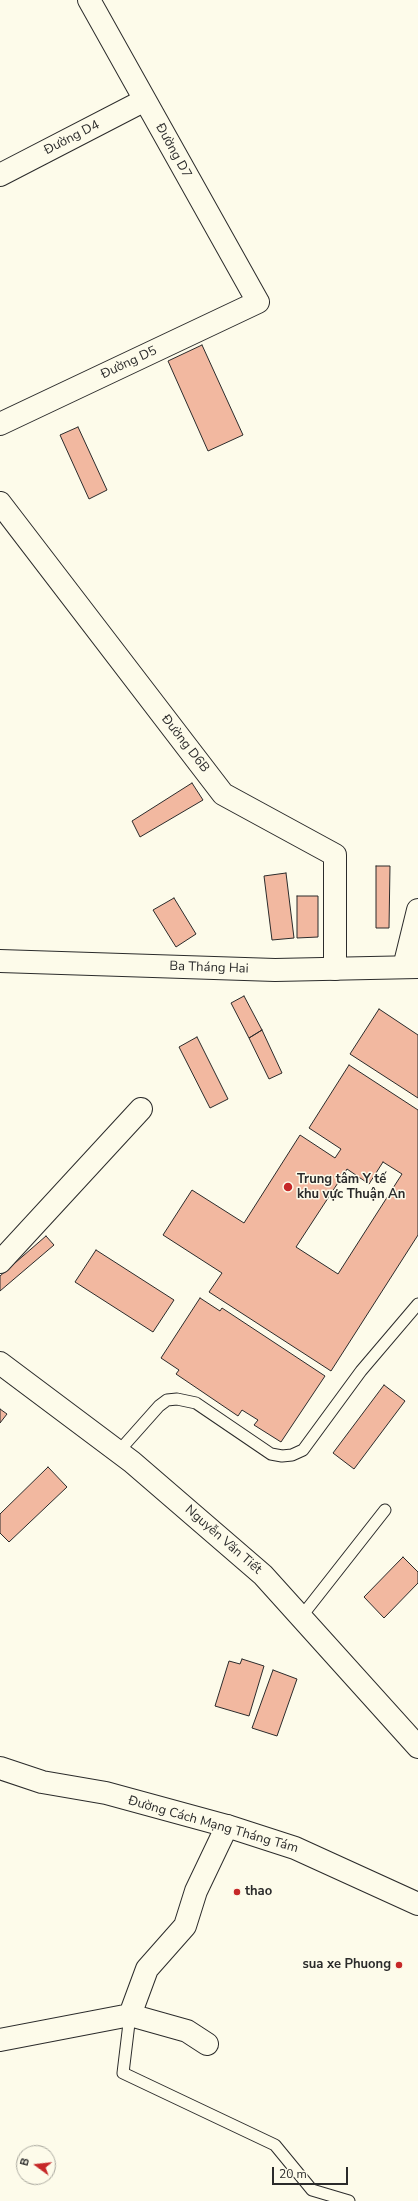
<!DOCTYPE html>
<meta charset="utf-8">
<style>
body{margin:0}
#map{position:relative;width:418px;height:2201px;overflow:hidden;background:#fdfbea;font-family:"Nunito Sans",sans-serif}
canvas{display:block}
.north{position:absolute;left:16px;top:2145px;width:40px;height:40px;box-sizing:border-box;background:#fdfbea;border:1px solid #a9a89e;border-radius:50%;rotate:285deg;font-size:11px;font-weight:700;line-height:16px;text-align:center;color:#2b2b2b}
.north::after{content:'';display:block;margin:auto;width:14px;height:18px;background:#c62828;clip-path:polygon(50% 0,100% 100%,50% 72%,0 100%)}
.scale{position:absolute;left:272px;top:2167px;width:76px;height:18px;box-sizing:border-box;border:2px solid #2b2b2b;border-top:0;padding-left:5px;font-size:12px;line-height:14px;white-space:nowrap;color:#2b2b2b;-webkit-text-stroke:3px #fdfbea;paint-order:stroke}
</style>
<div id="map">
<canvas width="418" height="2201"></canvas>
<div class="north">B</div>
<div class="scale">20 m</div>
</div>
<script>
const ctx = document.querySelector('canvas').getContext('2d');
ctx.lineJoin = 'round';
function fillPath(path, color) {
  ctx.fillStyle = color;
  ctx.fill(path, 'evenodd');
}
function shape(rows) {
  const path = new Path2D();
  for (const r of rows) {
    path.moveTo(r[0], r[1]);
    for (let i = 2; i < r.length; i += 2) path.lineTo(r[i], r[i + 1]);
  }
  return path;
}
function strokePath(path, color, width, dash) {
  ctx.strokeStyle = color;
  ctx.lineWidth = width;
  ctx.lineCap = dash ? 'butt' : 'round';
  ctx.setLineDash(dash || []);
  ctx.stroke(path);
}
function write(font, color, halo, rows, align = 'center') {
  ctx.font = font + ' "Nunito Sans",sans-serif';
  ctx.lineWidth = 3;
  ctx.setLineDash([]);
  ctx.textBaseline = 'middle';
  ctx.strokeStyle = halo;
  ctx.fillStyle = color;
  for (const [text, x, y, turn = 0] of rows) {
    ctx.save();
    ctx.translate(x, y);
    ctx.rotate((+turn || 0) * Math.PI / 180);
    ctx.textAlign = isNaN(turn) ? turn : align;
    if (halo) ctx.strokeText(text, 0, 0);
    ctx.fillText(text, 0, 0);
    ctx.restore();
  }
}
const building = shape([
 [202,345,243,435,208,451,168,361,202,345],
 [78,427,107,490,89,499,60,435,78,427],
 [192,783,203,800,140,837,132,821,192,783],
 [376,866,390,866,389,928,376,928,376,866],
 [286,873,294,938,272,940,264,876,286,873],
 [297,896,318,896,318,937,297,938,297,896],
 [174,898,196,934,176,947,153,910,174,898],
 [244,996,262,1030,249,1038,231,1003,244,996],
 [379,1009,418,1035,418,1098,350,1054,379,1009],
 [262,1030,282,1073,269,1079,249,1038,262,1030],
 [197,1037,228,1099,210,1108,179,1047,197,1037],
 [349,1065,418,1110,418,1235,331,1371,209,1292,222,1273,163,1235,192,1190,244,1223,300,1135,335,1158,341,1149,309,1128,349,1065],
 [383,1162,402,1174,338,1274,296,1247,347,1169,369,1184,383,1162],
 [46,1236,54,1245,0,1291,0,1276,46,1236],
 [96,1250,174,1300,153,1332,75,1282,96,1250],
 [200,1298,220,1311,222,1308,325,1376,281,1442,254,1425,258,1420,242,1410,238,1416,176,1374,179,1370,161,1358,200,1298],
 [384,1385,405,1401,354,1469,333,1453,384,1385],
 [0,1409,7,1414,0,1423,0,1409],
 [48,1467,67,1487,9,1542,0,1533,0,1514,48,1467],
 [403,1557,418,1572,418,1583,384,1618,364,1597,403,1557],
 [242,1659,264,1666,249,1716,215,1706,229,1661,240,1664,242,1659],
 [273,1670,297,1679,277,1736,252,1728,273,1670]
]);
fillPath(building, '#f2b8a0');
strokePath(building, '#2b2b2b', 1);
const lane = shape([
 [119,1451,159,1406,167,1400,177,1399,196,1403,271,1454,282,1456,292,1455,303,1450,361,1371,418,1304],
 [301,1617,385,1510],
 [130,2015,123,2073,275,2145,312,2190,349,2201]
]);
const street = shape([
 [0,175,145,100],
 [0,424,258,302,89,0],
 [0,503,223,794,335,855,335,969],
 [404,967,418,910],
 [0,1262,141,1109],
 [130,2015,147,1969,185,1926,196,1891,227,1826],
 [0,2040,130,2015,187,2031,207,2044]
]);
const secondary = shape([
 [0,961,275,970,418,967],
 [0,1363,132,1462,263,1575,418,1747],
 [0,1768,42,1782,106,1793,227,1826,295,1848,418,1904]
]);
strokePath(lane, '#2b2b2b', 13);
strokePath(street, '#2b2b2b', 24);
strokePath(secondary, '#2b2b2b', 24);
strokePath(lane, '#fdfbea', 11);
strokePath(street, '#fdfbea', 22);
strokePath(secondary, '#fdfbea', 22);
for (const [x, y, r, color] of [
 [288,1187,5,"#c62828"],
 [237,1892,4,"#c62828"],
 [399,1965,4,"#c62828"]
]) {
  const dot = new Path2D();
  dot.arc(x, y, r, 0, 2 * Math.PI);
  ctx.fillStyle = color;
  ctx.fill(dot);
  strokePath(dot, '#fdfbea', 1.5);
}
write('13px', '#2b2b2b', '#fdfbea', [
 ["Đường D4",72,138,-27],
 ["Đường D7",173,151,61],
 ["Đường D5",129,363,-25],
 ["Đường D6B",185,744,52],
 ["Ba Tháng Hai",209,968,2],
 ["Nguyễn Văn Tiết",223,1540,41],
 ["Đường Cách Mạng Tháng Tám",213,1825,16]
]);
write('bold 13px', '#2b2b2b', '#fdfbea', [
 ["Trung tâm Y tế",297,1180],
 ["khu vực Thuận An",297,1195],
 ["thao",245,1892],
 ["sua xe Phuong",391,1965,"right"]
], 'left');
</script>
